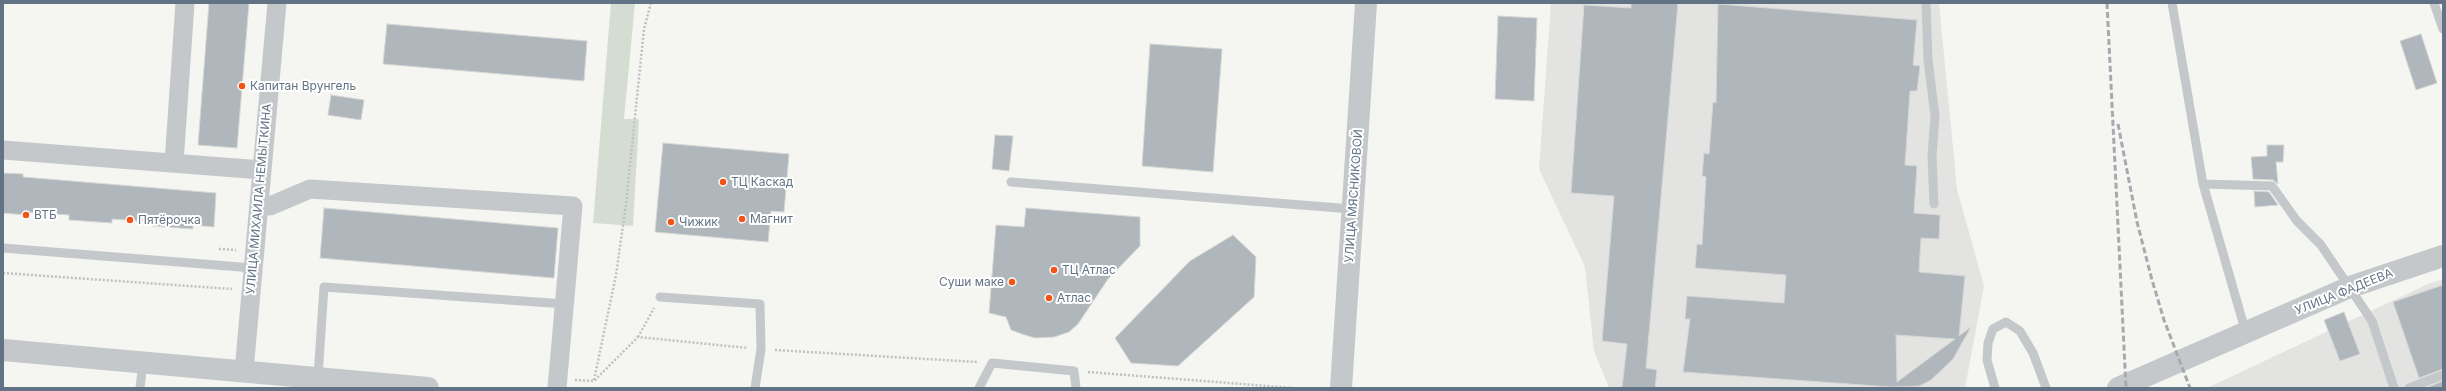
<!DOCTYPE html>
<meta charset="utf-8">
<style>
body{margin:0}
#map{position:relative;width:2446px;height:391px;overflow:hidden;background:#f5f5f1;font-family:Inter,sans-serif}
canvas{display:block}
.frame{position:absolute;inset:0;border:4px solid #627385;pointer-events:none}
</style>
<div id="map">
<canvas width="2446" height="391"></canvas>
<div class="frame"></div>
</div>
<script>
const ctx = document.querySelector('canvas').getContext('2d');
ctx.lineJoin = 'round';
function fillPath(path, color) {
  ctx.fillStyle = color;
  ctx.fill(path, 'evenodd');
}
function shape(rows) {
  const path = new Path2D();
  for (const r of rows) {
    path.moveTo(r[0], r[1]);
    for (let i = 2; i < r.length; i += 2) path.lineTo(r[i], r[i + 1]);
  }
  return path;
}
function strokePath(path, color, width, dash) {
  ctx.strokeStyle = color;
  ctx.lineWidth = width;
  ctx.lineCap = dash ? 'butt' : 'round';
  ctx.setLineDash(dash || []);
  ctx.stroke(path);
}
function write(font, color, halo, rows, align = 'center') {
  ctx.font = font + ' Inter,sans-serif';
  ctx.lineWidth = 4;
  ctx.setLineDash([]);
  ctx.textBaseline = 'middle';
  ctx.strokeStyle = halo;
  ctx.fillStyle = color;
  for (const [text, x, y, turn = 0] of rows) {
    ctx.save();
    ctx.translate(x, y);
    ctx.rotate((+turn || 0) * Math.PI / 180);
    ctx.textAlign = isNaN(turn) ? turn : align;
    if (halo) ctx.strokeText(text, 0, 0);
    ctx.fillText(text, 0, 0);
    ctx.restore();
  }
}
fillPath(shape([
 [1551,3,1939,3,1957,189,1984,286,1965,388,1609,388,1594,351,1585,267,1539,169],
 [2443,279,2443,388,2207,388,2428,284]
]), '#e3e4e2');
fillPath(shape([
 [611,3,635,3,624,119,639,119,633,226,593,223]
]), '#d5ddd2');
const building = shape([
 [209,3,249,3,237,148,198,145,209,3],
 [1631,3,1678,3,1646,368,1657,370,1655,388,1622,388,1627,344,1602,341,1614,196,1571,193,1584,5,1631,8,1631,3],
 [1718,4,1917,20,1913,65,1920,66,1917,91,1910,91,1905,165,1917,166,1914,213,1940,215,1939,239,1921,238,1919,272,1965,276,1959,336,1971,327,1953,359,1931,380,1919,386,1891,387,1683,372,1690,319,1685,319,1687,296,1784,303,1786,275,1695,268,1697,244,1702,245,1706,177,1702,176,1704,153,1709,154,1713,102,1716,103,1718,4],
 [1896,335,1955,339,1897,382,1896,335],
 [1498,16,1537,18,1534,101,1495,99,1498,16],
 [387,24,587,41,584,81,383,64,387,24],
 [2421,34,2437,83,2416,90,2400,41,2421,34],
 [1150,44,1222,49,1213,172,1142,166,1150,44],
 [331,95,364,100,361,120,328,115,331,95],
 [995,135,1013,136,1009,171,992,169,995,135],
 [663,143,789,154,784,212,771,211,768,242,655,232,663,143],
 [2267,145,2284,145,2283,162,2276,162,2278,184,2273,180,2253,179,2251,157,2267,156,2267,145],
 [3,173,23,174,23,177,216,193,214,227,193,225,193,229,152,226,152,222,112,219,112,223,69,220,69,215,26,212,26,215,3,213,3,173],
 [2254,191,2269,192,2278,205,2255,207,2254,191],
 [324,208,558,228,554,278,320,258,324,208],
 [1026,208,1140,217,1140,246,1108,279,1078,324,1069,332,1054,337,1035,338,1022,334,1011,330,1006,317,989,313,996,225,1024,227,1026,208],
 [1233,235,1256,257,1254,297,1178,366,1131,363,1115,338,1190,261,1233,235],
 [2443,285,2443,369,2419,378,2393,302,2443,285],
 [2344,312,2360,354,2340,361,2324,320,2344,312],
 [2443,381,2443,388,2426,388,2443,381]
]);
fillPath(building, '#afb6bc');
strokePath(building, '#d6d6d4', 1);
strokePath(shape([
 [219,249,236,250],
 [3,273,232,289],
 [638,337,654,308],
 [775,350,977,362],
 [1088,372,1293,388],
 [575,380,594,381,638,337,748,348],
 [594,380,616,275,626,204,644,29,651,3]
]), '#bec0c2', 2.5, [2, 2]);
strokePath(shape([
 [1926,3,1928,60,1935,116,1932,156,1934,204],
 [2172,3,2203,184,2246,333],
 [2434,3,2443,29],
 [1011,182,1352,209],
 [2203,184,2272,186,2297,221,2321,245,2372,321,2394,388],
 [3,248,253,268],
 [660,297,760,304,761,349,755,388],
 [318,377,324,287,565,304],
 [140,388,143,362],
 [979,388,992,363,1074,371,1076,388],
 [1995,388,1987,360,1988,343,1993,329,2006,322,2020,331,2033,353,2046,388],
 [2409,388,2443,375]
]), '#c4c8cb', 9);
strokePath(shape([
 [3,150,262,170],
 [174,163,185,3],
 [270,206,310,189,573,206,557,388],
 [244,371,277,3]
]), '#c4c8cb', 19);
strokePath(shape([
 [3,350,428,388],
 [1341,388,1366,3],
 [2118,388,2350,287,2443,256]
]), '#c4c8cb', 22);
strokePath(shape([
 [2107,3,2126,388],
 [2118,124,2137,222,2152,280,2164,320,2190,388]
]), '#a4aab0', 3, [6, 3]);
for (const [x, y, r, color] of [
 [242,86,4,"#f05416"],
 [723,182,4,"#f05416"],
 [26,215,4,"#f05416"],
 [742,219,4,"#f05416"],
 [130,220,4,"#f05416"],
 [671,222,4,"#f05416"],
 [1054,270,4,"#f05416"],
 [1012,282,4,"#f05416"],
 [1049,298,4,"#f05416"]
]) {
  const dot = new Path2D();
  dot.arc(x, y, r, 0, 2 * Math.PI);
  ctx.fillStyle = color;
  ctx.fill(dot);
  strokePath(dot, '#fff', 1.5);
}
write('12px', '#627385', '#fff', [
 ["Капитан Врунгель",250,86],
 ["ТЦ Каскад",731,182],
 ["ВТБ",34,215],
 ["Магнит",750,219],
 ["Пятёрочка",138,220],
 ["Чижик",679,222],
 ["ТЦ Атлас",1062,270],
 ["Суши маке",1004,282,"right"],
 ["Атлас",1057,298]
], 'left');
write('12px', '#627385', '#fff', [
 ["УЛИЦА МЯСНИКОВОЙ",1354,196,-86],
 ["УЛИЦА МИХАИЛА НЕМЫТКИНА",259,199,-85],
 ["УЛИЦА ФАДЕЕВА",2344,292,-22]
]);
</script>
